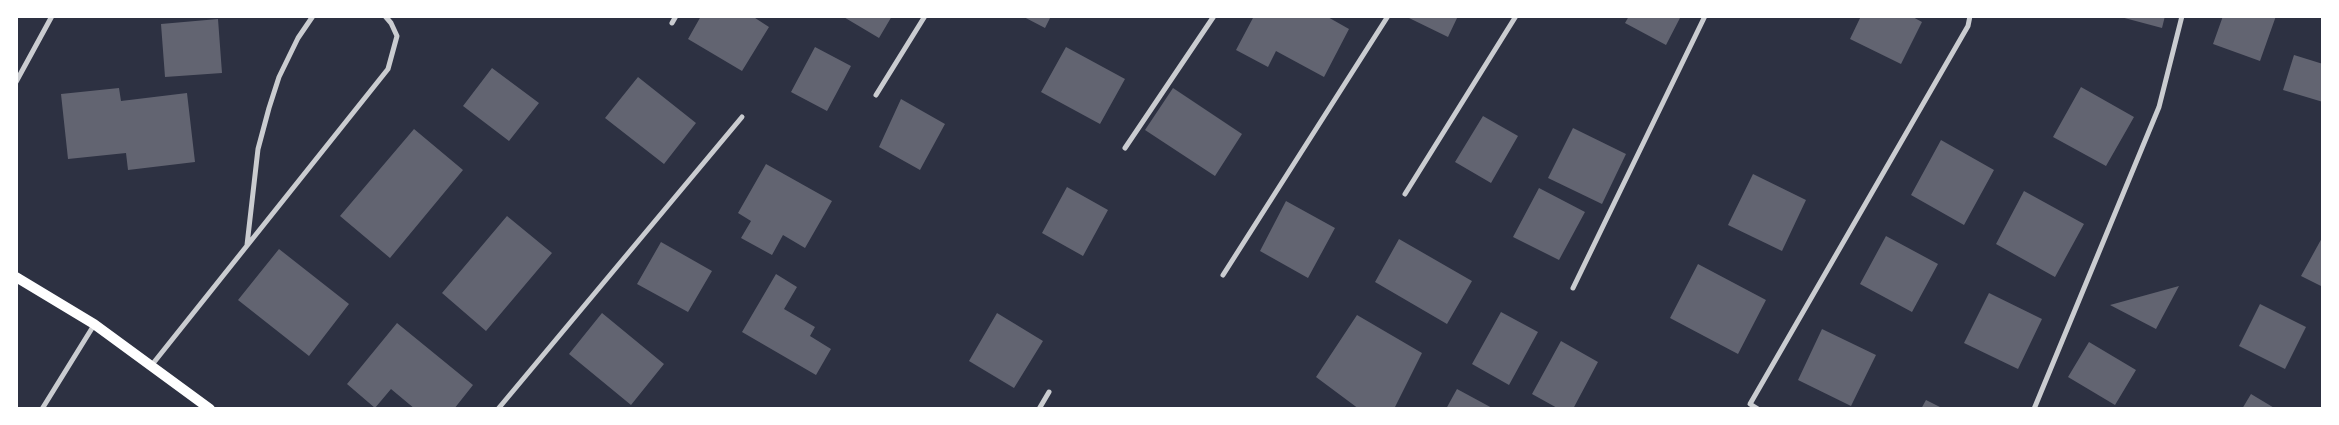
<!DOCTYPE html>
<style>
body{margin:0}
#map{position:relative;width:2339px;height:425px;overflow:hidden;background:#2d3142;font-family:Roboto,sans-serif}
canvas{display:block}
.frame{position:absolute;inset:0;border:18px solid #fff;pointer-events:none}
</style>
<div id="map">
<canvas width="2339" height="425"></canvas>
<div class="frame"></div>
</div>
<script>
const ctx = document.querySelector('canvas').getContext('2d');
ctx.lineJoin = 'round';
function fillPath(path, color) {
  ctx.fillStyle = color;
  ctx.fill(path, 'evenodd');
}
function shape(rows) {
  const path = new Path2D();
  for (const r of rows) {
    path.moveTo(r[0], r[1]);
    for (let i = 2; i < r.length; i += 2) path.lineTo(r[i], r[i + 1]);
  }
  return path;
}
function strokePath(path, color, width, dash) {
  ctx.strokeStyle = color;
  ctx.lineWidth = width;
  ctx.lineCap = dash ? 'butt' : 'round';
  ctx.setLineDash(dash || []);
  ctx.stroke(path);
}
fillPath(shape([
 [701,16,752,16,769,27,742,71,688,39],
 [842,16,892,16,879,38],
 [1022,16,1051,16,1045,28],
 [1254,16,1326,16,1349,29,1324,77,1276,51,1268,67,1236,50],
 [1410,16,1458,16,1448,37,1409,18],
 [1629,16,1681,16,1666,45,1625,23],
 [1861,16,1911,16,1922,22,1901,64,1850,39],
 [2117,16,2165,16,2162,28],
 [2223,16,2276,16,2260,61,2213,44],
 [218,19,222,73,165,77,161,24],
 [815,47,851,66,827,111,791,92],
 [1066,47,1125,79,1100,124,1041,92],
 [2294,55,2323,64,2323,102,2283,90],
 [492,68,539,103,509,141,463,106],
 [638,77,696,123,664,164,605,118],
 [2081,87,2134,117,2106,166,2053,137],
 [119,88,121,101,187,93,195,162,128,170,126,153,68,159,61,94],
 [1173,88,1242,134,1215,176,1145,130],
 [901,99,945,124,920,170,879,147],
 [1483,116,1518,136,1491,183,1455,162],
 [1573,128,1626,154,1602,204,1548,178],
 [414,129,463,170,390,258,340,216],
 [1941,140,1994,170,1964,225,1911,195],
 [766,164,832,201,805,248,783,235,772,255,741,238,751,221,738,213],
 [1753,174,1806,200,1782,251,1728,225],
 [1067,187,1108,210,1083,256,1042,233],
 [1539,188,1585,212,1559,260,1513,237],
 [2024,191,2084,224,2055,277,1996,244],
 [1286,201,1335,228,1308,278,1260,251],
 [507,216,552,253,486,331,442,293],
 [1886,236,1938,264,1912,312,1860,284],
 [2323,236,2323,287,2301,276],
 [1399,239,1472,281,1447,324,1375,282],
 [661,242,712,271,688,312,637,284],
 [279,249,349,304,309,356,238,300],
 [1698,264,1766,300,1738,354,1670,318],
 [776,274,797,287,784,309,815,327,810,336,831,349,816,375,742,332],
 [2179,286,2156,329,2110,305],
 [1989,293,2042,319,2018,369,1964,343],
 [2260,304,2306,327,2285,369,2239,346],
 [1501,312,1538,332,1509,385,1472,364],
 [602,313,664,364,631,405,569,354],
 [997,313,1043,341,1014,388,969,361],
 [1357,315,1422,353,1394,409,1359,409,1316,377],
 [397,323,473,385,454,409,415,409,391,389,375,408,347,384],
 [1822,329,1876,355,1851,406,1798,380],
 [1561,341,1598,362,1573,409,1559,409,1532,394],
 [2089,342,2136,370,2115,405,2068,377],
 [1457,389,1494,409,1446,409],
 [2251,394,2276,409,2242,409],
 [1926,400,1944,409,1921,409]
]), '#626471');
strokePath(shape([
 [672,23,676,16],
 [16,82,52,16],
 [876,95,925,16],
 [1125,148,1214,16],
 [1405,194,1516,16],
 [247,245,258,149,269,108,279,77,298,38,313,16],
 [1223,275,1388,16],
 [1573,288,1705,16],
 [151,366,388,69,397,36,391,23,385,16],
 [42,409,94,325],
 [498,409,742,117],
 [1039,409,1049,392],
 [1758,409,1750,404,1968,26,1970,16],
 [2034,409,2159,107,2182,16]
]), '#caccd0', 5);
strokePath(shape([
 [16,277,94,324,210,409]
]), '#fff', 10);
</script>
